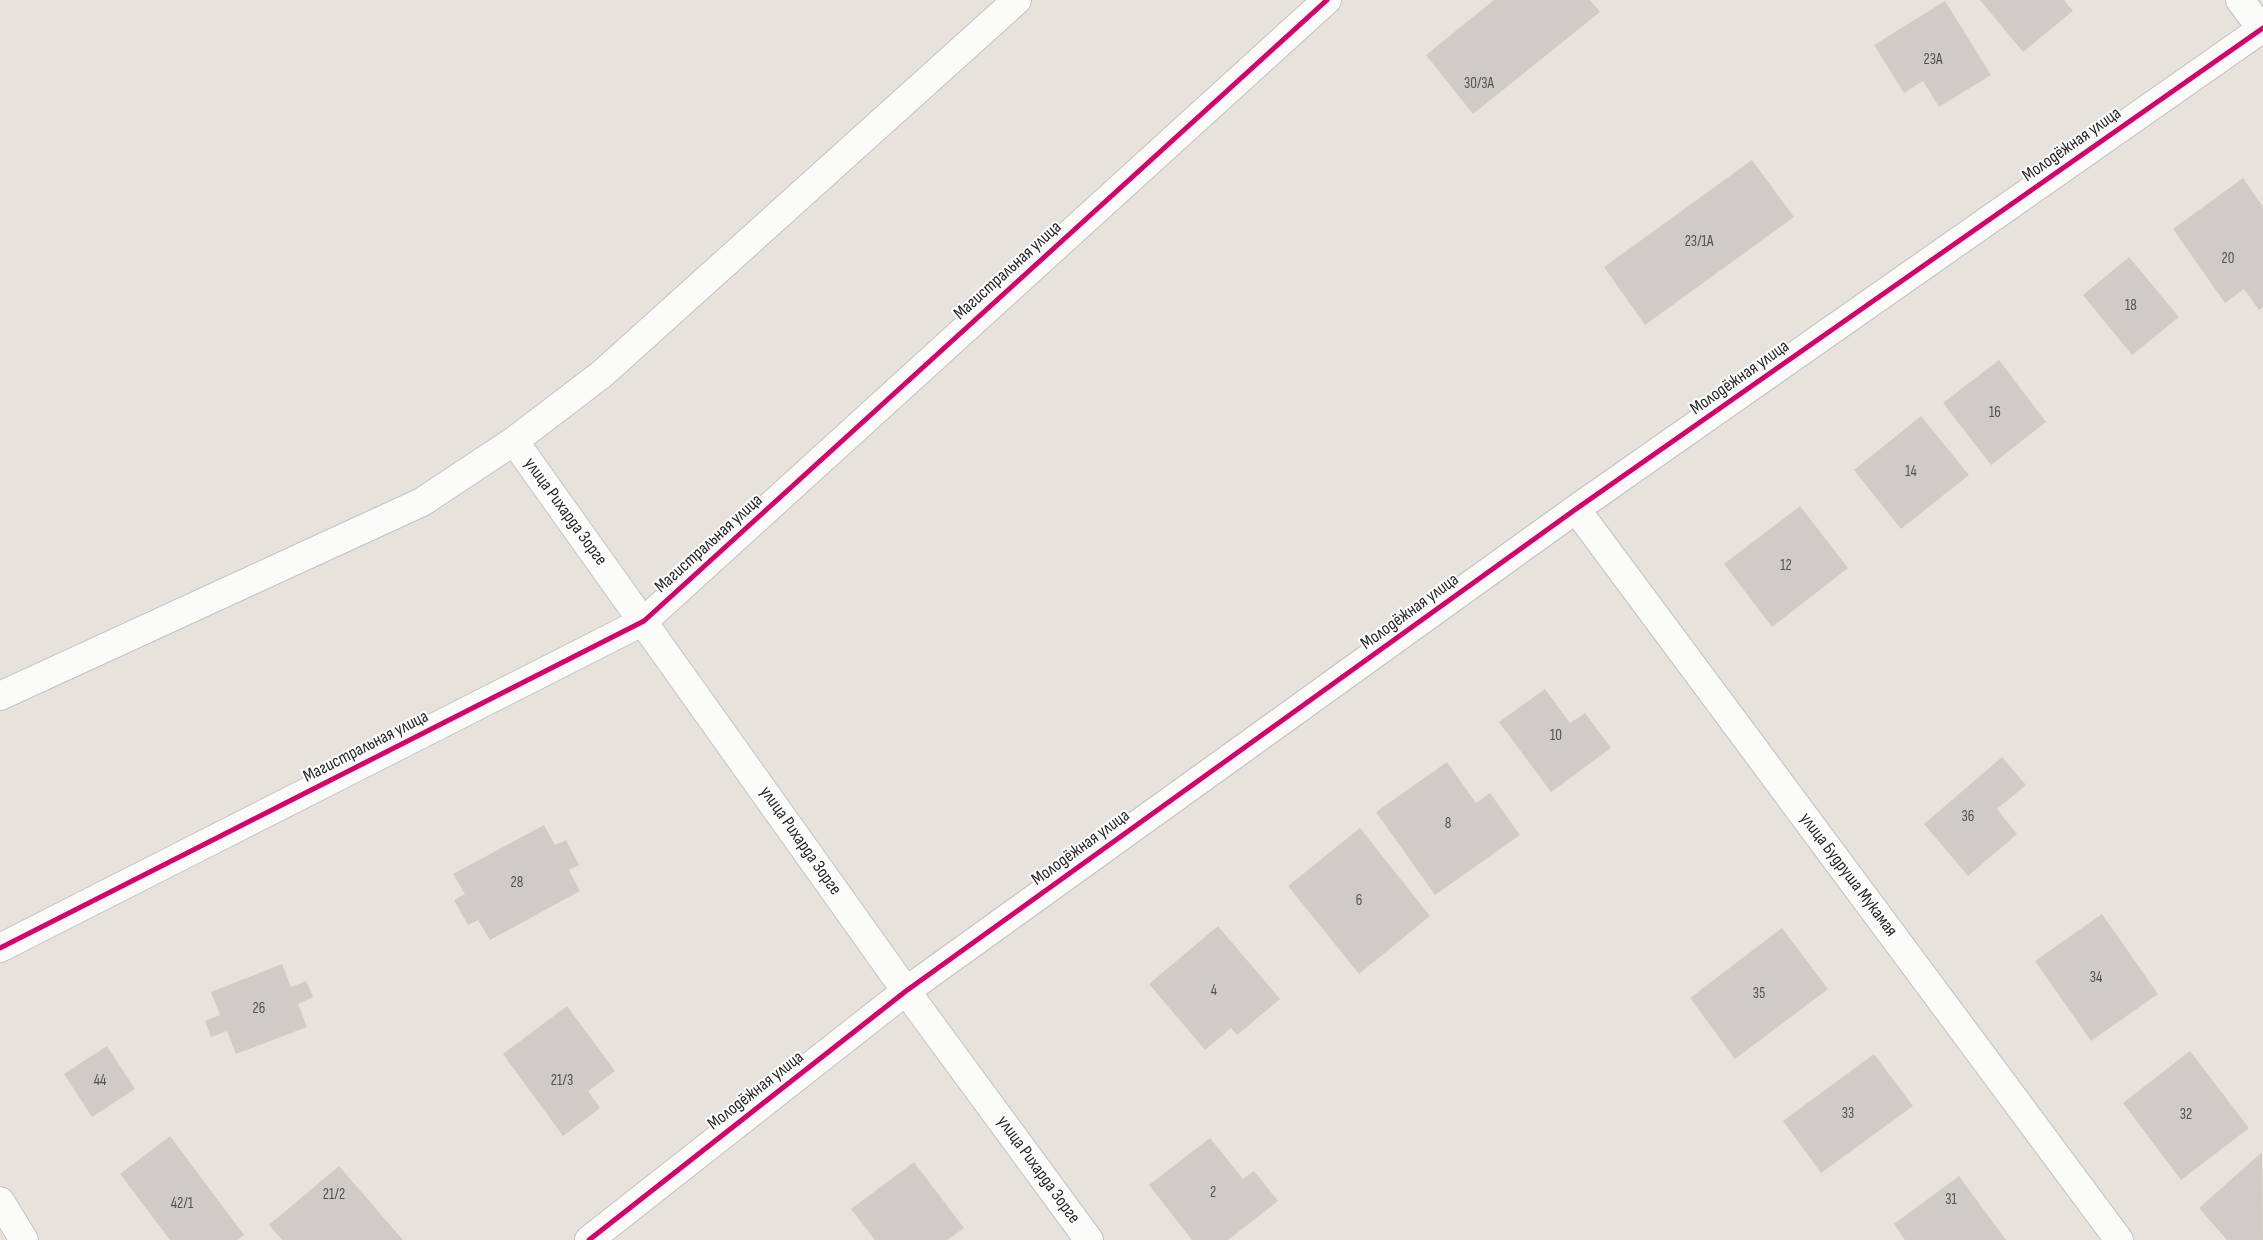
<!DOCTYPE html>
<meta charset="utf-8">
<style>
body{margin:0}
canvas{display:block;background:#e7e2dc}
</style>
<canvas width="2263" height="1240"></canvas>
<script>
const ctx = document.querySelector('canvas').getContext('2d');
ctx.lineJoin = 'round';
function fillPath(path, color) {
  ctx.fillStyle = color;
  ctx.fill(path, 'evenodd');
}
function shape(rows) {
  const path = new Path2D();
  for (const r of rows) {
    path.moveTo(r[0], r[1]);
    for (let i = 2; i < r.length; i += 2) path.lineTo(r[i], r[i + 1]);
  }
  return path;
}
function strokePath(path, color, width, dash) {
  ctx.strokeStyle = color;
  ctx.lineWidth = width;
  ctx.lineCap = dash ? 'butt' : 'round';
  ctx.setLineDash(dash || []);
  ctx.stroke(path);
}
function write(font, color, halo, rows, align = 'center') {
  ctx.font = font + ' "Sofia Sans Condensed",sans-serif';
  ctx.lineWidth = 4;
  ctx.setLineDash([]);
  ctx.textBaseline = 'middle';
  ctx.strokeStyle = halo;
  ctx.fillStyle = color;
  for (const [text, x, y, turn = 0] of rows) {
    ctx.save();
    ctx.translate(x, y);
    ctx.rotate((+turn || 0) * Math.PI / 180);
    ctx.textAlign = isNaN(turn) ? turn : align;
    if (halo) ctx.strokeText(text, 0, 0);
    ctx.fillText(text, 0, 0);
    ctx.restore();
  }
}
fillPath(shape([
 [1494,0,1590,0,1600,12,1473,114,1426,55],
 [1980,0,2064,0,2073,11,2023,52],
 [1945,1,1991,75,1939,107,1923,81,1904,93,1874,45],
 [1752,160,1794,217,1645,325,1604,267],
 [2243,178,2263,207,2263,307,2259,310,2244,289,2225,303,2173,229],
 [2129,257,2179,317,2132,355,2083,295],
 [1999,360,2046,422,1991,465,1943,403],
 [1921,416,1969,475,1901,529,1854,470],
 [1800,506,1848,568,1772,627,1724,564],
 [1545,689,1570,723,1585,713,1611,748,1551,792,1499,722],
 [2002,757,2026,785,1997,809,2017,834,1968,876,1924,824],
 [1447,762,1476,803,1490,793,1520,835,1435,895,1376,812],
 [544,825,555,845,566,840,579,865,569,870,580,891,490,940,478,920,468,925,454,900,465,894,453,874],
 [1360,828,1430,916,1359,974,1288,886],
 [2102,914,2158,994,2091,1041,2035,961],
 [1218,926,1280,999,1237,1035,1231,1028,1205,1050,1149,984],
 [1782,928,1828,989,1735,1059,1690,998],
 [282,964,291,987,306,981,313,997,298,1004,307,1027,236,1054,227,1031,211,1037,205,1021,220,1015,211,992],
 [567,1006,615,1071,588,1091,600,1108,563,1136,503,1054],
 [107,1046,135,1089,92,1117,64,1074],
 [2190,1051,2249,1128,2181,1180,2123,1103],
 [1874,1054,1913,1106,1821,1173,1783,1121],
 [170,1136,244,1235,237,1240,170,1240,120,1174],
 [1210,1138,1243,1179,1254,1171,1278,1201,1228,1240,1192,1240,1149,1185],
 [2262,1152,2263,1240,2227,1240,2199,1208],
 [914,1162,964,1228,947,1240,875,1240,851,1209],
 [339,1166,403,1240,282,1240,269,1225],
 [1959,1176,2006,1240,1905,1240,1894,1224]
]), '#cfccc7');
const minor = shape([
 [2240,0,2263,31],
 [514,441,906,991,1089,1240],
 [1576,509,2119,1240],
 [0,948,644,621,1327,0],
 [0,1201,24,1240],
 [589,1240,906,991,1576,509,2263,28]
]);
const secondary = shape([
 [0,696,422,502,514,441,602,374,1017,0]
]);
strokePath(minor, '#c4c2c3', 30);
strokePath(secondary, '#c4c2c3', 30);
strokePath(minor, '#fbfbfa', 28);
strokePath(secondary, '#fbfbfa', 28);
strokePath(shape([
 [0,948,644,621,1327,0],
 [589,1240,906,991,1576,509,2263,28]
]), '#d6006c', 5);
write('15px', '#525250', null, [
 ["23А",1933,60],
 ["30/3А",1479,84],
 ["23/1А",1699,242],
 ["20",2228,259],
 ["18",2131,306],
 ["16",1995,413],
 ["14",1911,472],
 ["12",1786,566],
 ["10",1556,736],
 ["36",1968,817],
 ["8",1448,824],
 ["28",517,883],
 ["6",1359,901],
 ["34",2096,978],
 ["4",1214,991],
 ["35",1759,994],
 ["26",259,1009],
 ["44",100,1081],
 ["21/3",562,1081],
 ["33",1848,1114],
 ["32",2186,1115],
 ["2",1213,1193],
 ["21/2",334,1195],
 ["31",1951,1200],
 ["42/1",182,1204]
]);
write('18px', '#282828', '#fff', [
 ["Молодёжная улица",2072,145,-35],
 ["Магистральная улица",1008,271,-42],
 ["Молодёжная улица",1740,378,-35],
 ["улица Рихарда Зорге",565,512,54],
 ["Магистральная улица",709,544,-42],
 ["Молодёжная улица",1410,612,-36],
 ["Магистральная улица",366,747,-27],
 ["улица Рихарда Зорге",800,841,55],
 ["Молодёжная улица",1081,848,-36],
 ["улица Будруша Мукамая",1848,875,53],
 ["Молодёжная улица",756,1091,-38],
 ["улица Рихарда Зорге",1038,1170,54]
]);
</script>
